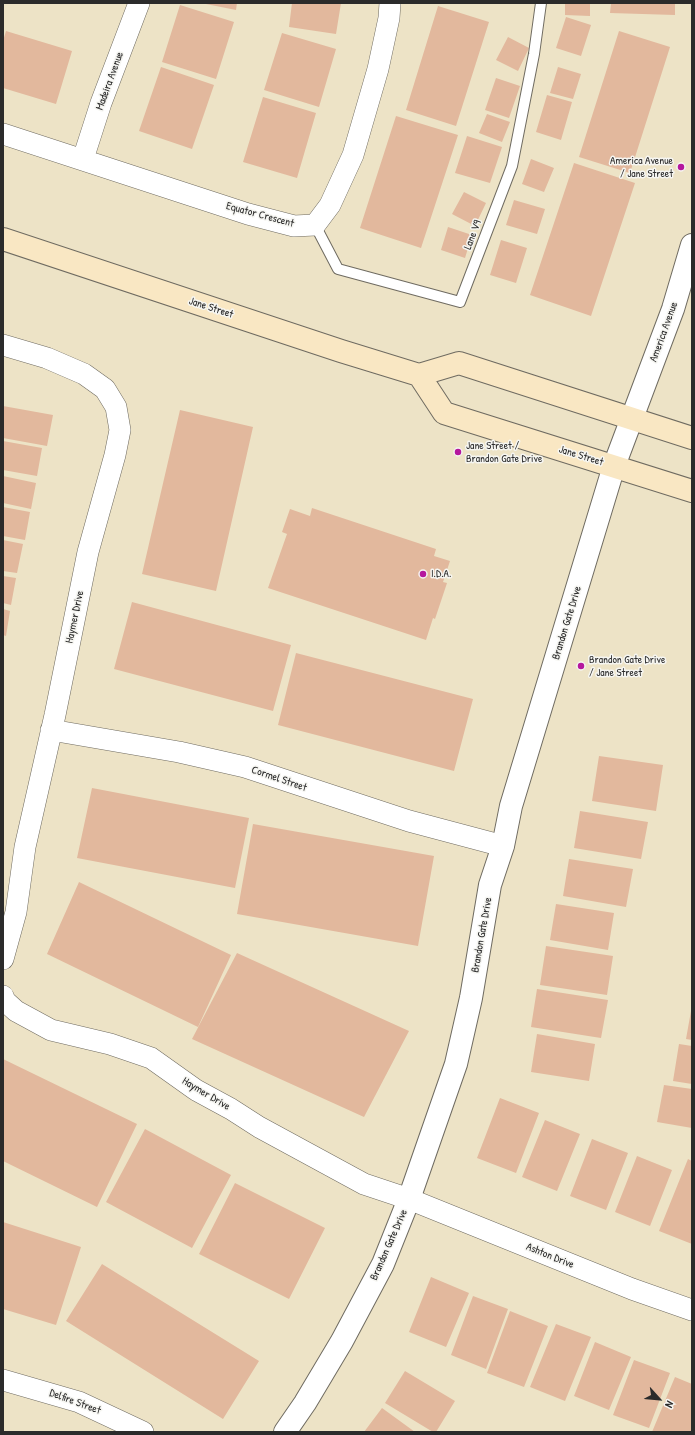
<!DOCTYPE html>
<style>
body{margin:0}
#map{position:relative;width:695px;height:1435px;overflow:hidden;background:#ede3c6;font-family:"Patrick Hand",sans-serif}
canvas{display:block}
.frame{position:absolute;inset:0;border:4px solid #2b2b2b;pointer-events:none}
.north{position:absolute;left:639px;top:1379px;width:40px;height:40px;-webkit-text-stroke:3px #f6f6f2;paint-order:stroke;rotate:117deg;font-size:11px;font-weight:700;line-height:16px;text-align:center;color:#2b2b2b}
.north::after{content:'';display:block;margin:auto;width:14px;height:18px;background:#2b2b2b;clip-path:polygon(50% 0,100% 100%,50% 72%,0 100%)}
</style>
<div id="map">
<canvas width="695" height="1435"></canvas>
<div class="frame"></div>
<div class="north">N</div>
</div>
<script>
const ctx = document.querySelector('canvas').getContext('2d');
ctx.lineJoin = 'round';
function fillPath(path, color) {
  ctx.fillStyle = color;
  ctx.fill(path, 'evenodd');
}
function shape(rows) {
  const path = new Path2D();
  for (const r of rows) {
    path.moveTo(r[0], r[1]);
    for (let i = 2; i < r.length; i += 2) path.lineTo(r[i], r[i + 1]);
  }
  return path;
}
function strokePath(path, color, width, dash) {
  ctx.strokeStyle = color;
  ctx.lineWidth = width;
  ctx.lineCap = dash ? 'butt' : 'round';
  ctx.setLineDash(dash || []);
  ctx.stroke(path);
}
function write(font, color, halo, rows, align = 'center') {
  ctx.font = font + ' "Patrick Hand",sans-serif';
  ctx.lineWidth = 3;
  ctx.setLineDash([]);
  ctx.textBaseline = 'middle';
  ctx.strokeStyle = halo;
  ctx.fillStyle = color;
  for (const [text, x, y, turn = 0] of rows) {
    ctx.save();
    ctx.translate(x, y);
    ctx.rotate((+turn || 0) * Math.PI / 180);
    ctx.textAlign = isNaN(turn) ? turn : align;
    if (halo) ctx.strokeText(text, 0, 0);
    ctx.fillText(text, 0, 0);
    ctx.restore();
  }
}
fillPath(shape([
 [201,3,237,3,236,10],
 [292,3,341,3,336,34,289,27],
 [565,3,590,3,590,16,565,15],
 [611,3,675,3,675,15,610,13],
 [180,5,234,22,216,79,162,62],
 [438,6,489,22,456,126,406,110],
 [566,17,591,25,581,56,556,48],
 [6,31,72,51,56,104,3,88,3,41],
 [619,31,670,47,630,173,579,157],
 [282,33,336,49,319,107,264,90],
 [508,37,529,48,518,71,496,60],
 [161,67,214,85,192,149,139,131],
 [558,67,581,74,573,99,550,93],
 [496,78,520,86,509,118,485,110],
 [547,95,572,102,561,140,536,132],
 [263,97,316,113,297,178,243,162],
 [487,114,510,122,502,142,479,133],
 [396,116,458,135,421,248,360,228],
 [467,136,502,147,490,183,455,173],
 [531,159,554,168,544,192,522,184],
 [574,163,635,183,591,316,530,295],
 [464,192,486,203,475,226,452,214],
 [514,200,545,209,537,234,506,225],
 [448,227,472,235,465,258,441,250],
 [501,240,527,248,516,283,490,275],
 [3,406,53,415,47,446,3,438],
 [180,410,253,427,216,591,142,574],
 [3,441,42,448,37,476,3,470],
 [3,476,36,483,31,509,3,503],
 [3,507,30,512,25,540,3,536],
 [312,508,436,549,434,556,450,561,443,582,447,583,435,619,433,618,426,640,268,588,287,534,282,532,290,509,310,516],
 [3,540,23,544,17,573,3,571],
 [3,576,16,578,11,605,3,603],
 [132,602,291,645,273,711,114,669],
 [3,609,10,611,6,636,3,635],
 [296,653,473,699,454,771,278,725],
 [599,756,663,765,656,811,592,801],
 [92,788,249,818,235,888,77,858],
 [580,811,648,822,641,859,574,848],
 [253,824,434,856,418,946,237,914],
 [569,859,633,869,626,907,563,896],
 [79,882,231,955,198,1027,47,954],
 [556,904,614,913,608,950,550,940],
 [546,946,613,956,607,995,540,985],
 [237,953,409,1031,364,1117,192,1039],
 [537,989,608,1000,601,1038,531,1027],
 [691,1011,692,1011,692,1040,686,1039],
 [537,1034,595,1044,589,1081,531,1072],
 [679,1044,692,1046,692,1084,673,1081],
 [3,1059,137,1124,97,1207,3,1161],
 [664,1085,692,1089,692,1128,657,1122],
 [500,1098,539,1113,516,1173,477,1158],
 [545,1120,580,1134,557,1191,522,1177],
 [145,1129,231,1175,192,1248,106,1202],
 [592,1139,628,1153,606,1210,570,1196],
 [637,1156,672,1170,650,1226,615,1212],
 [688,1159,692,1161,692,1244,659,1231],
 [235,1183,325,1228,289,1299,199,1254],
 [3,1222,81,1247,56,1325,3,1309],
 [102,1264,259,1361,223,1419,66,1321],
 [431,1277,469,1293,446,1347,409,1332],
 [473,1296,508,1309,486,1369,451,1355],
 [510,1311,548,1326,524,1387,487,1373],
 [556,1324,591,1337,565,1401,530,1387],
 [595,1342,631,1357,609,1410,574,1396],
 [634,1360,670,1373,649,1428,613,1415],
 [405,1371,455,1401,436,1432,433,1432,385,1403],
 [675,1377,692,1384,692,1432,652,1432],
 [382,1408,415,1432,364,1432]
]), '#e2b89d');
const service = shape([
 [315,225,338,269,460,302,512,166,534,54,541,3]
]);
const minor = shape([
 [3,134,248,214,294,226,315,225,330,205,353,155,378,69,389,18,390,3],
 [83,159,101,103,139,3],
 [3,345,47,358,84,374,105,389,116,407,120,430,115,455,88,552,55,715,25,847,16,912,3,959],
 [51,730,179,752,245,767,409,821,503,846],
 [3,996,5,1001,16,1011,51,1030,110,1044,151,1058,196,1090,231,1109,259,1127,364,1184,409,1199,632,1289,692,1310],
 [3,1380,79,1402,143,1432]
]);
const tertiary = shape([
 [285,1432,305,1403,342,1341,383,1264,409,1199,456,1064,471,998,490,885,503,846,511,806,614,466,673,309,692,245]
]);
const secondary = shape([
 [3,239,341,351,419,375,459,363,692,438],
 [419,375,444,413,692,491]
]);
strokePath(service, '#6f6b61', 12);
strokePath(minor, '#6f6b61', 22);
strokePath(tertiary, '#6f6b61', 24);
strokePath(secondary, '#6f6b61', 24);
strokePath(service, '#fff', 10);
strokePath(minor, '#fff', 21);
strokePath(tertiary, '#fff', 22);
strokePath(secondary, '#f9e7c3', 22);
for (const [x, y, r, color] of [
 [681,167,4,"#b5179e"],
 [458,452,4,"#b5179e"],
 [423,574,4,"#b5179e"],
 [581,666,4,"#b5179e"]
]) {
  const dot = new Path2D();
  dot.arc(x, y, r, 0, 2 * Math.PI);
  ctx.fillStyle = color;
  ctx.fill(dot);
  strokePath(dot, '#f6f6f2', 1.5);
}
write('11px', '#2b2b2b', '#f6f6f2', [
 ["Madeira Avenue",110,81,-70],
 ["Equator Crescent",260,215,15],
 ["Lane V9",473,235,-69],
 ["Jane Street",211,308,18],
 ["America Avenue",664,332,-70],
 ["Jane Street",581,456,17],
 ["Haymer Drive",75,617,-78],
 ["Brandon Gate Drive",567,623,-73],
 ["Cormel Street",279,779,19],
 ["Brandon Gate Drive",482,935,-80],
 ["Haymer Drive",206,1094,31],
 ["Brandon Gate Drive",389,1245,-66],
 ["Ashton Drive",550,1256,22],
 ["Delfire Street",75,1402,20]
]);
write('11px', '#2b2b2b', '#f6f6f2', [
 ["America Avenue",673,161,"right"],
 ["/ Jane Street",673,174,"right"],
 ["Jane Street /",466,446],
 ["Brandon Gate Drive",466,459],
 ["I.D.A.",431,574],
 ["Brandon Gate Drive",589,660],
 ["/ Jane Street",589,673]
], 'left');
</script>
